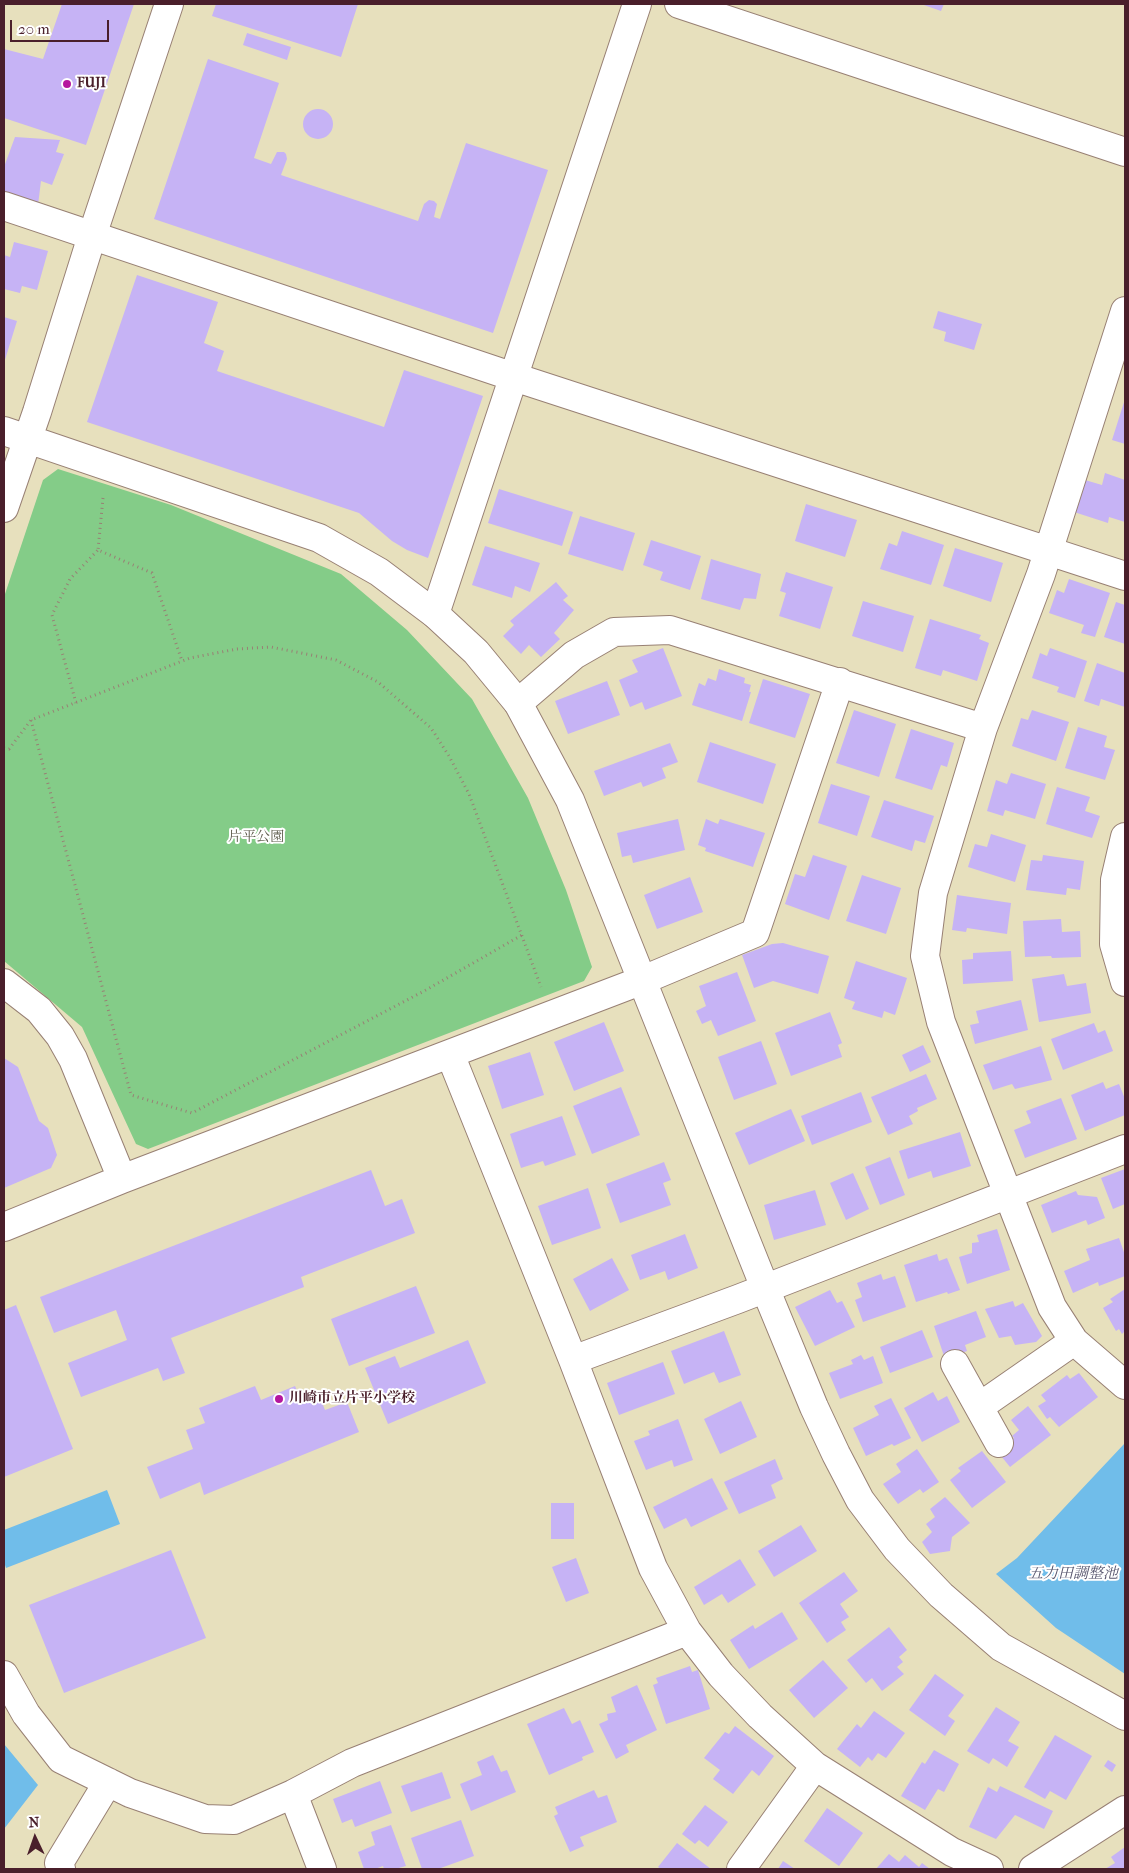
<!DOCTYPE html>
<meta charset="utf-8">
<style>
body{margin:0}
#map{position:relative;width:1129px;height:1873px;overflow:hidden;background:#e7e0bd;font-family:"IM FELL French Canon",serif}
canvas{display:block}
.frame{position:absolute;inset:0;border:5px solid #4a1f2b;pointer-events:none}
.north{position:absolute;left:10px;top:1813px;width:50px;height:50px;-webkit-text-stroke:4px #fff;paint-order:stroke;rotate:357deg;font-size:14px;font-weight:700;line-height:20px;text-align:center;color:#4a1f2b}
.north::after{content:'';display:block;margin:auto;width:18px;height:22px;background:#4a1f2b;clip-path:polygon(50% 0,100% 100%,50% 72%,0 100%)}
.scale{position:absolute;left:10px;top:20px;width:99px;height:22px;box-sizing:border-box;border:2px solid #4a1f2b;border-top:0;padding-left:6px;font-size:15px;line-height:18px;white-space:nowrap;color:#4a1f2b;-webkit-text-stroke:4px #fff;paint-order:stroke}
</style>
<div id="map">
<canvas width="1129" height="1873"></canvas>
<div class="frame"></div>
<div class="north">N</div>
<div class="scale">20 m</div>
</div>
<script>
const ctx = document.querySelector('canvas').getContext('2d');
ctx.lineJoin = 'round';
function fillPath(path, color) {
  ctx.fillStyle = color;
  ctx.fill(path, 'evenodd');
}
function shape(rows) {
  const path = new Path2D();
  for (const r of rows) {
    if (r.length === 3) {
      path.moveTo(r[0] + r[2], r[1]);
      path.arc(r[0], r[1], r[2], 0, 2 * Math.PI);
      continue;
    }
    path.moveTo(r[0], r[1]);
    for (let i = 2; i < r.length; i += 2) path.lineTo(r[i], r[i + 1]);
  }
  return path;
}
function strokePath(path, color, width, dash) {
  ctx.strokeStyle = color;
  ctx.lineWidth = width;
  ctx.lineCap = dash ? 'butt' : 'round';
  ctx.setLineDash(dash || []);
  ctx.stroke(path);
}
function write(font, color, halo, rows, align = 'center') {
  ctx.font = font + ' "IM FELL French Canon","Noto Serif JP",serif';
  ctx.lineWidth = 4;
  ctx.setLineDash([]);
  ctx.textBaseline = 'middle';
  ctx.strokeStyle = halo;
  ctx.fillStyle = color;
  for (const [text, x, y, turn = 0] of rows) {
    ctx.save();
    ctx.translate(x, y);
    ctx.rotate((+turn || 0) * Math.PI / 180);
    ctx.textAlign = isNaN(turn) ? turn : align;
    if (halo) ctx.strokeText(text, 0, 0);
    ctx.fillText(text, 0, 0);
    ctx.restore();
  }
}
fillPath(shape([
 [58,469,171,505,341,574,407,630,472,699,528,798,566,890,592,967,584,981,148,1149,136,1144,82,1027,4,961,4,597,43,480]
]), '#84cc88');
fillPath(shape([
 [1125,1443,1125,1674,1056,1628,996,1574,1017,1558],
 [107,1490,120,1524,6,1568,4,1562,4,1530],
 [4,1744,38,1785,4,1829]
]), '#70bdea');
fillPath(shape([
 [62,4,134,4,86,145,4,118,4,49,43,59],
 [216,4,358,4,341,57,212,16],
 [921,4,944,4,941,11],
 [247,33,291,47,287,60,243,45],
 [208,59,279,83,254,158,271,164,277,152,284,152,286,154,287,159,281,175,418,221,424,204,429,200,434,201,437,204,434,217,440,219,466,143,548,170,493,333,154,219],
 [318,124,15],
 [15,137,60,140,56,152,64,154,52,185,41,181,38,205,4,195,4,167],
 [14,242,48,251,37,290,22,286,20,293,4,289,4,255,10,257],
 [137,275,218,302,204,343,224,351,217,371,384,427,404,370,483,396,428,558,407,550,392,541,359,513,87,422],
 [938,311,982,324,974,350,944,341,946,332,933,328],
 [4,317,17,321,4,363],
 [1125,399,1125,444,1112,440],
 [1105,473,1125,480,1125,522,1109,517,1108,523,1074,512,1085,480,1102,485],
 [499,489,573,512,562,546,488,523],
 [806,504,857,520,845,557,795,541],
 [580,516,635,533,623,571,568,554],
 [902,531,944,545,931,585,880,569,889,543,897,546],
 [651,540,701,556,690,590,660,580,663,572,643,565],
 [485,546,540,563,530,592,515,586,512,598,472,585],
 [955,548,1003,563,991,602,943,586],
 [711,559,761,574,756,599,744,598,740,610,701,599],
 [786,572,833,587,820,629,779,616,786,593,780,591],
 [1069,579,1110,593,1095,637,1081,633,1084,625,1049,613,1057,590,1064,593],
 [556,582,568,596,563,600,574,610,554,633,560,639,541,657,529,645,521,654,503,636,514,625,510,621],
 [863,601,914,616,903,652,852,636],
 [1116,602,1125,605,1125,644,1104,637],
 [930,619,981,635,979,639,989,643,977,681,943,670,941,676,915,668],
 [663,648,682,696,645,710,642,702,630,707,619,680,638,672,632,660],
 [1050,648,1087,661,1075,698,1057,692,1059,687,1032,678,1040,653,1047,656],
 [1097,663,1125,673,1125,707,1101,699,1099,706,1084,701],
 [719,669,745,678,744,683,751,685,749,692,751,692,742,721,692,705,699,683,705,686,708,678,716,681],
 [763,679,810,694,795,738,749,723],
 [607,681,620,715,568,734,555,701],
 [854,710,896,724,879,777,836,763],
 [1032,710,1069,722,1056,761,1012,746,1021,718,1028,720],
 [1078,727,1107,736,1104,747,1115,750,1105,780,1065,768],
 [911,729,954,743,947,767,941,765,932,790,895,778],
 [710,742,776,764,763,804,697,782],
 [670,743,678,762,662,768,666,778,643,787,641,782,604,796,594,771],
 [1011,773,1046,784,1035,819,1005,810,1003,816,987,811,996,780,1007,784],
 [831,784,870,796,857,836,818,823],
 [1057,787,1090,797,1085,811,1100,816,1092,838,1046,824],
 [884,800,934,816,925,843,915,840,912,851,871,837],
 [678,819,685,850,633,863,631,855,622,857,617,833],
 [706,819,718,824,720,819,765,833,753,867,705,851,706,848,698,845],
 [991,834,1026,845,1015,882,968,867,975,844,987,847],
 [813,855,847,866,829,920,785,904,795,874,805,877],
 [1043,855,1084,861,1080,890,1067,888,1066,895,1026,890,1031,860,1042,861],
 [862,875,901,888,886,934,846,921],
 [690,877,703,912,657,929,644,895],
 [957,895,1011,903,1007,934,967,928,966,932,952,930],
 [1061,919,1062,932,1080,931,1081,957,1052,958,1051,956,1025,957,1023,921],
 [783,943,829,956,818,994,773,981,754,988,742,955,772,944],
 [1011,951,1013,981,963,984,962,960,973,959,973,953],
 [856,961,907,978,895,1015,884,1011,882,1018,852,1009,855,1002,844,998],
 [737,972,756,1021,718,1036,711,1020,702,1024,696,1011,706,1006,699,986],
 [1064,974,1067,986,1086,983,1091,1013,1039,1022,1032,979],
 [1021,1000,1028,1030,975,1044,970,1025,979,1023,976,1011],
 [830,1012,842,1043,838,1045,842,1057,791,1076,775,1033],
 [604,1022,624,1071,574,1091,554,1042],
 [1094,1023,1098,1033,1105,1030,1113,1051,1063,1070,1051,1039],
 [761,1041,777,1084,734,1100,718,1057],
 [923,1045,931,1062,910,1072,902,1055],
 [1041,1046,1052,1080,1015,1089,1012,1084,993,1090,983,1065],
 [530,1052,544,1095,502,1109,488,1066],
 [4,1058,18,1067,39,1121,48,1128,57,1155,51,1168,4,1188],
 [926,1074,937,1099,917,1108,918,1111,909,1116,913,1124,888,1135,871,1097],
 [1103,1082,1106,1089,1119,1084,1125,1099,1125,1115,1085,1131,1071,1095],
 [621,1087,640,1135,592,1154,573,1106],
 [861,1092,872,1122,812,1145,801,1116],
 [1061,1098,1077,1139,1025,1158,1014,1130,1031,1123,1026,1111],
 [791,1109,805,1141,749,1165,735,1133],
 [562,1116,576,1155,545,1166,543,1161,521,1168,510,1134],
 [960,1132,971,1166,933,1178,931,1171,908,1179,899,1151],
 [890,1157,905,1195,880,1205,865,1167],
 [664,1162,671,1180,663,1183,671,1205,620,1223,606,1184],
 [1125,1169,1125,1204,1113,1209,1101,1178],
 [371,1170,385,1206,402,1199,415,1233,301,1277,304,1287,171,1338,185,1373,163,1381,158,1368,81,1397,68,1363,127,1340,116,1310,54,1333,40,1297],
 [853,1173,869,1209,846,1220,830,1183],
 [588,1188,601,1228,552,1245,538,1206],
 [815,1190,826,1225,774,1240,764,1205],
 [1076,1191,1078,1195,1097,1197,1105,1218,1088,1225,1086,1220,1052,1233,1041,1205],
 [997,1229,1010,1270,967,1284,959,1257,972,1253,972,1243,979,1242,977,1235],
 [685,1234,698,1268,668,1280,665,1271,640,1280,631,1255],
 [1119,1238,1125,1255,1125,1276,1099,1286,1098,1282,1073,1293,1064,1271,1090,1260,1086,1249],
 [937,1254,939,1261,947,1258,960,1290,948,1294,947,1292,916,1302,904,1265],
 [612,1258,629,1290,590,1311,573,1279],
 [881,1274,883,1280,895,1276,906,1307,863,1322,855,1300,862,1297,857,1283],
 [416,1286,435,1333,349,1366,331,1319],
 [1125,1289,1125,1331,1122,1334,1119,1329,1116,1331,1103,1308,1113,1302,1110,1299],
 [830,1290,837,1303,842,1301,855,1327,815,1346,795,1307],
 [1013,1301,1015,1307,1023,1303,1042,1336,1036,1342,1015,1345,1011,1336,999,1338,985,1309],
 [16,1305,73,1449,4,1477,4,1310],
 [976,1311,986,1337,965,1345,967,1351,945,1359,934,1326],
 [922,1330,933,1357,890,1373,880,1347],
 [724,1331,741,1375,719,1383,714,1372,684,1384,671,1351],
 [468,1340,486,1383,388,1424,365,1368,395,1356,400,1368],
 [861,1355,864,1360,873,1356,883,1383,840,1399,829,1373,853,1364,851,1360],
 [663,1362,675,1394,619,1415,607,1383],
 [1079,1373,1098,1397,1059,1427,1050,1417,1047,1419,1038,1406,1046,1401,1041,1395,1067,1375,1070,1379],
 [255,1386,261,1400,295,1386,302,1402,319,1395,325,1410,347,1402,359,1432,204,1495,200,1482,160,1499,147,1467,193,1449,186,1430,205,1423,199,1408],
 [933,1392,938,1401,947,1396,960,1422,922,1442,904,1408],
 [891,1398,911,1438,894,1446,892,1444,866,1456,853,1428,879,1415,874,1406],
 [741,1401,757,1437,720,1454,704,1419],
 [1028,1406,1051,1435,1010,1467,997,1451,1014,1438,1012,1436,1019,1430,1011,1420],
 [678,1419,693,1460,674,1467,672,1460,646,1470,634,1441,650,1435,648,1431],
 [917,1449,939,1482,923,1493,920,1489,898,1504,883,1484,901,1472,896,1464],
 [982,1451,1006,1482,972,1508,950,1480,961,1471,958,1468],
 [775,1459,783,1479,771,1485,776,1498,739,1514,724,1482],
 [712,1478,728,1509,691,1527,686,1518,664,1529,653,1507],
 [945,1497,970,1523,952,1537,950,1551,930,1554,922,1542,932,1532,926,1524,935,1517,930,1509],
 [551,1503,574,1503,574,1539,551,1539],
 [801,1525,817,1551,774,1577,758,1551],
 [171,1550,206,1638,64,1693,29,1605],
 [576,1558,589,1593,566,1602,552,1567],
 [740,1559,756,1585,728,1603,722,1594,704,1605,694,1587],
 [844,1572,858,1591,840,1604,849,1617,841,1622,846,1630,827,1643,799,1603],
 [782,1612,798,1639,749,1669,730,1640,753,1625,755,1629],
 [889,1627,907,1650,899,1657,903,1662,897,1667,904,1674,882,1691,872,1678,866,1683,847,1660],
 [823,1660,848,1688,814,1718,789,1690],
 [690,1666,692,1672,698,1670,710,1709,666,1724,653,1685,658,1683,656,1678],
 [935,1674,964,1695,948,1716,955,1721,945,1736,909,1710],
 [637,1685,657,1730,626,1745,629,1752,616,1759,599,1724,608,1720,607,1714,616,1712,611,1697],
 [996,1707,1020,1722,1008,1741,1019,1747,1007,1767,993,1758,989,1764,967,1751],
 [564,1708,572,1724,580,1720,594,1752,582,1757,583,1760,549,1775,527,1724],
 [874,1711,905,1733,886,1758,878,1753,872,1761,868,1757,860,1767,837,1749,857,1724,861,1728],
 [735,1726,774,1756,759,1776,752,1770,733,1794,713,1779,720,1770,704,1758,725,1732,729,1734],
 [1055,1735,1092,1756,1066,1800,1050,1791,1045,1799,1024,1787],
 [934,1750,959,1764,944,1792,938,1789,925,1810,901,1796,922,1762,925,1764],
 [493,1755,501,1772,507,1770,516,1792,471,1811,460,1784,482,1775,477,1762],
 [1108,1760,1116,1765,1112,1772,1104,1766],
 [442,1772,451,1798,411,1812,401,1786],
 [380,1781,392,1813,355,1827,352,1819,342,1823,333,1799],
 [1000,1786,1053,1811,1044,1829,1015,1815,996,1839,969,1827,988,1787,997,1792],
 [594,1790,598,1798,607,1795,617,1822,580,1837,584,1846,570,1852,554,1816,558,1814,555,1807],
 [705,1805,728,1822,708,1847,699,1840,695,1844,682,1834],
 [827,1808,863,1833,839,1866,804,1841],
 [461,1820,474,1856,438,1869,422,1869,411,1838],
 [391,1825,406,1866,395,1869,384,1869,383,1866,375,1869,364,1869,358,1852,375,1845,371,1832],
 [677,1843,711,1869,661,1869,658,1867],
 [1125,1847,1125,1869,1105,1869,1115,1863,1111,1857],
 [889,1854,899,1862,905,1855,919,1867,922,1863,930,1869,876,1869],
 [783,1861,795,1869,778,1869]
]), '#c6b3f5');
const minor = shape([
 [4,206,514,377,1125,576],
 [1125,311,1041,574,983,728,933,893,925,956,941,1022,1052,1307,1074,1341,1125,1385],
 [435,614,637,4],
 [518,703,574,655,614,632,670,630,983,728],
 [1125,837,1115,880,1114,944,1125,982],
 [4,983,39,1010,60,1036,73,1059,122,1179],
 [450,1054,573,1360,653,1568,687,1631,721,1675,760,1716,815,1766,952,1852,989,1869],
 [4,1227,122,1179,643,980,755,933,840,682],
 [573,1360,738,1299,1125,1149],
 [955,1364,999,1443],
 [979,1407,1074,1341],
 [4,1675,26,1714,61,1759,130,1793,205,1819,234,1820,293,1794,352,1763,687,1631],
 [293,1794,322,1869],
 [61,1869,59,1863,108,1782],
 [741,1869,815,1766],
 [1033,1869,1125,1810]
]);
const tertiary = shape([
 [679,4,1125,152],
 [4,431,319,538,379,572,435,614,476,652,518,703,570,800,765,1288,814,1407,836,1454,860,1500,897,1549,941,1595,1001,1647,1125,1716],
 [4,508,37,412,92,236,169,4]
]);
strokePath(minor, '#988074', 30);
strokePath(tertiary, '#988074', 30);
strokePath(shape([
 [103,498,98,550,152,573,182,661],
 [76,703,52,615,70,579,98,550],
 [31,720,131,1095,192,1113,426,990,522,935],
 [4,748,9,749,31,720,190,658,237,649,271,647,336,660,378,682,431,728,449,756,469,794,541,987]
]), '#988074', 3, [1, 4]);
strokePath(minor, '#fff', 28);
strokePath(tertiary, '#fff', 28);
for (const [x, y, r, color] of [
 [67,84,5,"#b5179e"],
 [279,1399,5,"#b5179e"]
]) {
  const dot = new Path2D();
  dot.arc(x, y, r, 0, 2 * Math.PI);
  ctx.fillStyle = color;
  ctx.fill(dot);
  strokePath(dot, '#fff', 2);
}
write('bold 14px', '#4a1f2b', '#fff', [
 ["FUJI",77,84],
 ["川崎市立片平小学校",289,1399]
], 'left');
write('14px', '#5e5c4c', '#fff', [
 ["片平公園",256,838]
]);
write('italic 15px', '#57566e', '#fff', [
 ["五力田調整池",1073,1574]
]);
</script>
